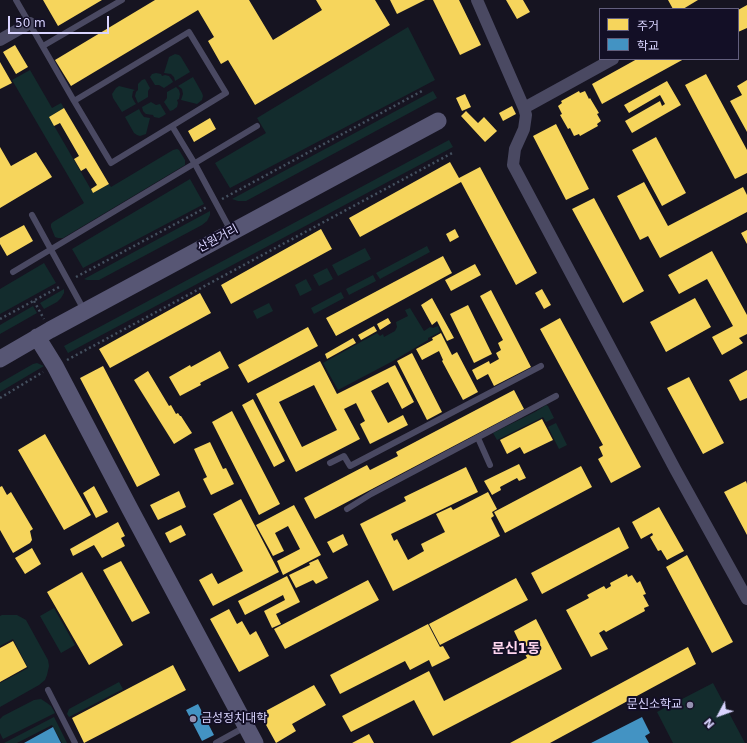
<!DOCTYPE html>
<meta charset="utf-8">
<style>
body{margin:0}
#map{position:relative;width:747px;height:743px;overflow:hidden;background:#161421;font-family:"DejaVu Sans","Noto Sans KR",sans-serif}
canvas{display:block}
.legend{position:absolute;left:599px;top:8px;width:140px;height:52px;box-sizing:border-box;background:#130f26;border:1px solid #625e7d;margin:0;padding:5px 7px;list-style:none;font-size:12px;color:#d9d4ff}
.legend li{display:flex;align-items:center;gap:8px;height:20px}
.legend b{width:20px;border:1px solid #625e7d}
.north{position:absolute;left:699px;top:695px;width:40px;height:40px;-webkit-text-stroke:3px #130f26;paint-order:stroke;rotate:229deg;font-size:11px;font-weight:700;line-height:16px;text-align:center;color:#d9d4ff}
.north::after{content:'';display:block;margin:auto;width:14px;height:18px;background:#d9d4ff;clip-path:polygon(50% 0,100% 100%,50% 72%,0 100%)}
.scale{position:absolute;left:8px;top:16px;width:101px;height:18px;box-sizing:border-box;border:2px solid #d9d4ff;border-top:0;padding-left:5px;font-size:12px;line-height:14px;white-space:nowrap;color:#d9d4ff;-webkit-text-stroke:3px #130f26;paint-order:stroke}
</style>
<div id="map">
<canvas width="747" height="743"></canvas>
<ul class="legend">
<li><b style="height:11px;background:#f6d55c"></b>주거</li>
<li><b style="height:11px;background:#4393c3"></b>학교</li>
</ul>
<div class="north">N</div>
<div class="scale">50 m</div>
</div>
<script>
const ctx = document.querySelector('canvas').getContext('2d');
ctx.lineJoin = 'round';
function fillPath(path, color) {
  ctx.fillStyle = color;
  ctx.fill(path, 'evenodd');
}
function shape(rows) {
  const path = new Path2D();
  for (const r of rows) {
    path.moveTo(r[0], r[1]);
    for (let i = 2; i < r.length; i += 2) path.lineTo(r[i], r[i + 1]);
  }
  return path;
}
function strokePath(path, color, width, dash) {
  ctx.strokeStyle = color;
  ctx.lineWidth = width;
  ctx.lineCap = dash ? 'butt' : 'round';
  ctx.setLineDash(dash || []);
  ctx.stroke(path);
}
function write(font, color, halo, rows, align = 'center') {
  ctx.font = font + ' "DejaVu Sans","Noto Sans KR",sans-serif';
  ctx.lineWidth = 4;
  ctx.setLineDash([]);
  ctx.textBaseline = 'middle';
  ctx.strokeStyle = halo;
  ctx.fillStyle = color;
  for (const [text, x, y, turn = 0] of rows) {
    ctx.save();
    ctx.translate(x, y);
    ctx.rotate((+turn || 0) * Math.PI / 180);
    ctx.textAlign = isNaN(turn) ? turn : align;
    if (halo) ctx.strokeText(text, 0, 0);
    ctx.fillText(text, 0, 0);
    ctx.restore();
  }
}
fillPath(shape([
 [408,27,435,80,230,188,215,163,266,133,257,118],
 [175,54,179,55,181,57,190,72,175,81,174,77,171,74,164,73,169,57],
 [30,70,52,108,61,103,64,108,49,117,93,193,109,184,111,187,173,150,177,149,179,150,185,160,185,165,63,238,58,238,55,237,51,227,51,224,53,222,84,203,12,80],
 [156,73,161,74,162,76,165,75,169,76,172,80,173,82,164,88,159,85,155,85,150,77,152,74],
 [193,77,202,93,203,96,202,100,197,104,181,100,183,94,182,89,178,86],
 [145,79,150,88,148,91,148,97,138,103,137,101,135,96,136,92,138,90,138,84,142,80],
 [119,86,135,90,133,91,132,97,134,101,136,104,122,112,113,98,112,94,116,88],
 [176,87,179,90,180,94,179,99,177,100,178,103,177,107,173,110,170,111,164,102,167,98,167,92],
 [433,91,437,98,246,201,238,201,232,199],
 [151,102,156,105,160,104,166,114,163,116,159,118,154,117,153,115,146,114,143,111,142,107],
 [139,109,141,113,144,117,150,118,146,134,140,136,137,135,134,133,125,117],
 [449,140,453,147,68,353,64,346],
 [190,179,204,204,83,268,72,249],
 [210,211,210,215,207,221,202,225,99,280,87,280,84,279],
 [427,246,430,252,380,279,376,273],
 [365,248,371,259,338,276,332,265],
 [44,263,56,283,0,314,0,289],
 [327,268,333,279,319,286,313,275],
 [373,275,376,281,349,295,346,289],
 [306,279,312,290,300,296,295,285],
 [64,289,64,293,61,298,57,302,44,309,40,303],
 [341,292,344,298,314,314,311,308],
 [269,303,273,311,257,319,253,311],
 [33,306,37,313,0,334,0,325],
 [410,308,424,331,430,327,433,328,438,326,440,332,428,338,428,340,393,361,338,390,323,363,377,333,380,336,383,334,384,337,395,331,397,327,396,322,408,316,405,310],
 [37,363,44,366,0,392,0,383,33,364],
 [546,405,548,406,554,418,546,422,543,417,497,440,493,433,535,412],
 [556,423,567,445,559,449,548,427],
 [54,608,75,645,61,653,40,616],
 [2,615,17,615,26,620,48,660,49,666,47,675,45,680,39,685,0,707,0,683,28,668,13,639,0,646,0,616],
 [119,682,123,689,69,717,67,714,69,709],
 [713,683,745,743,673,743,657,712],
 [41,699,47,703,51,706,55,713,3,739,0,733,0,719,3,716,34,700],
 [54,717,67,743,62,743,52,725,17,743,4,743]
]), '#132c2d');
fillPath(shape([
 [43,0,102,0,58,26],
 [155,0,249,0,273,40,322,10,316,0,375,0,390,25,255,105,228,60,221,64,208,41,214,37,198,10,71,86,55,60],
 [390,0,425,0,397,14],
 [433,0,459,0,481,45,460,55],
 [506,0,523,0,530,12,517,19],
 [668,0,698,0,683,9,673,9],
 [747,5,747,28,738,32,738,10],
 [15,45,28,67,16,74,3,52],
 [637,59,684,59,602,104,592,84],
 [0,62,12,83,0,89],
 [706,74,747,150,747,173,735,179,685,85],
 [747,80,747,132,730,101,742,95,737,86],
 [667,81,681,105,632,133,625,121,660,101,662,106,665,104,660,95,629,113,624,105],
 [579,91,580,93,585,91,589,99,590,98,599,113,597,114,601,121,597,124,598,126,580,136,579,134,574,136,570,128,568,129,560,115,562,114,558,106,562,103,561,101],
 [465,94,471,107,462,111,456,98],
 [512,106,516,114,503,121,499,113],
 [64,108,109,184,93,193,91,189,97,185,86,168,81,171,74,159,79,156,60,123,54,126,49,117],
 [466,111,478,123,484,117,497,131,485,142,461,116],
 [210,118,216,129,194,142,188,131],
 [556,124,589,189,566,200,533,136],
 [656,137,686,193,662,206,632,150],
 [0,147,11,166,36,152,52,177,0,208],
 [450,162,459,178,480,167,537,273,516,285,461,182,360,237,349,218],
 [644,182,668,226,743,187,747,195,747,212,660,258,648,236,640,240,617,196],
 [594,198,644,291,623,303,572,209],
 [24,225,33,241,7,256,0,244,0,238],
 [321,229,332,249,231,304,221,285],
 [455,229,459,237,450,242,446,234],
 [747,230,747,244,741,233],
 [712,251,747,315,747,334,739,338,743,343,722,355,712,337,733,326,707,279,679,294,668,275],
 [443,256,452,273,336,336,326,318],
 [475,264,481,275,451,291,445,280],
 [542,289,551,305,544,309,535,293],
 [491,290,531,367,494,386,488,374,477,380,472,370,489,361,490,364,499,359,496,353,501,350,498,343,503,340,480,296],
 [200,293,211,313,110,368,99,349],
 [432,298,454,338,447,341,437,321,432,325,421,305],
 [695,298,711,327,666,352,650,322],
 [468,305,492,354,474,363,450,314],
 [388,318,391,323,380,330,377,324],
 [560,318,641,467,611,483,598,459,603,456,599,447,603,445,540,329],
 [374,326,377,331,361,340,358,335],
 [308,327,318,346,248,383,238,365],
 [441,333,452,355,457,352,478,392,463,400,442,361,443,360,439,351,422,360,416,349,433,340,432,338],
 [353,338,356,343,327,359,325,354],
 [220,351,229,368,200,383,201,385,180,396,169,377,190,365,191,367],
 [412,353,442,412,427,420,397,361],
 [320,361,337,394,395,365,414,402,402,409,388,382,371,391,388,423,403,415,408,425,370,444,360,424,365,421,356,403,344,409,360,439,296,472,256,394],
 [314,385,337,430,302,447,279,402],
 [103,366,160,475,137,487,80,378],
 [747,370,747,398,740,401,729,380],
 [148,371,169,406,171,405,176,414,178,413,180,416,181,416,192,433,174,444,134,380],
 [689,377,724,443,703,454,667,388],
 [514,390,524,409,315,519,304,498,367,465,370,470,398,456,396,452],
 [253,399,285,461,274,467,242,405],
 [232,411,280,504,259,515,212,422],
 [542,419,553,440,524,454,520,447,507,454,500,440],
 [45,434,91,515,64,530,18,450],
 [210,442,223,469,226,468,234,484,211,495,203,479,207,477,194,449],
 [519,464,526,478,519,481,517,478,500,487,501,490,492,495,484,481],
 [581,466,592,487,505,533,494,512],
 [466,467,478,492,391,534,394,541,397,539,408,560,424,551,421,544,445,532,436,514,451,507,453,510,488,492,497,509,492,512,494,516,491,518,500,536,393,591,360,524,406,501,404,497],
 [746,481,747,484,747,535,724,492],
 [2,486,7,495,11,492,33,529,30,531,32,540,30,543,13,553,0,530,0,487],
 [94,486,108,512,96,518,83,493],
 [179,491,186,507,158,520,150,505],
 [241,499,279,572,213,606,199,580,212,573,218,584,243,571,213,514],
 [294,505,321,555,283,575,277,561,300,549,288,526,275,533,284,551,273,556,256,525],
 [659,507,684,551,667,560,661,550,658,551,650,537,653,535,652,533,641,539,632,522],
 [118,522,125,536,121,538,125,546,102,558,94,545,73,556,70,549],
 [181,525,186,535,170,543,165,533],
 [619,527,629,548,542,594,531,573],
 [343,534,348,545,333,553,327,542],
 [32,548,41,564,25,574,15,558],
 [687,555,733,642,712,653,666,567],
 [318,559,328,578,316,584,313,580,296,588,289,575,310,565,309,563],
 [121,561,150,613,132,622,103,570],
 [82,572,123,645,89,665,47,592],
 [627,574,628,577,632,575,637,583,640,581,646,594,643,595,649,606,644,608,645,611,606,632,604,630,599,633,608,649,591,657,566,610,589,598,587,595,604,586,606,589,611,586,610,583],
 [287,576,300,602,276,614,281,624,272,628,264,611,285,600,283,595,245,615,238,601],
 [516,578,528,600,440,645,429,624],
 [368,580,379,600,285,649,274,629],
 [229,609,237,624,242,621,250,635,256,631,269,656,239,672,210,619],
 [536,619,562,669,433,736,414,700,351,732,342,716,429,671,444,701,527,658,514,631],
 [428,624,440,647,443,646,450,658,432,667,429,660,410,670,405,661,340,694,330,675],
 [13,641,27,667,0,682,0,648],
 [688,647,696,664,550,743,510,743],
 [173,665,186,690,84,743,72,718],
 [314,685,326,705,292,724,296,731,276,743,260,714],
 [369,734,374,743,352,743]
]), '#f6d55c');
fillPath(shape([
 [198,704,214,735,202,741,186,710],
 [642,717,650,733,645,736,649,743,591,743],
 [53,727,61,743,24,743]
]), '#4393c3');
strokePath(shape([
 [222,199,422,91],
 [76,277,207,207],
 [34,301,44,319],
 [0,319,61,286],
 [67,360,454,152],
 [0,398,43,372]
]), '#44505f', 2.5, [2, 3]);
strokePath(shape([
 [16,0,74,101,189,32,226,93,172,126,195,164,231,231],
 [43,46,122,0],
 [74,101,111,163,172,126],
 [32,215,84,310],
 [13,272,257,126],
 [478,438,490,465],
 [330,463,344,456,350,466,541,366],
 [347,509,371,494,556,396],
 [48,690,75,743],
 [216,743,245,727]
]), '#4a4962', 6);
strokePath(shape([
 [477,0,524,108,526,115,524,129,515,149,513,165,675,469,747,599],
 [0,40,30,23],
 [524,108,613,59]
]), '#4a4962', 12);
strokePath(shape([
 [37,337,55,366,130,509,255,743],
 [0,359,50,330,438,121]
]), '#575674', 17);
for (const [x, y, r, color] of [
 [690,705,4,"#9591b1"],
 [193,719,4,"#9591b1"]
]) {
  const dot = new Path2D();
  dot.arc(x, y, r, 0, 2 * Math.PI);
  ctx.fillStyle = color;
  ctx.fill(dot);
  strokePath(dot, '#130f26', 1.5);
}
write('12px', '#d9d4ff', '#130f26', [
 ["산원거리",218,239,-28]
]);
write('12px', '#d9d4ff', '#130f26', [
 ["문신소학교",682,705],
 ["금성정치대학",201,719,"left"]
], 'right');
write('bold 14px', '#ffd6f0', '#130f26', [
 ["문신1동",516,649]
]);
</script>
